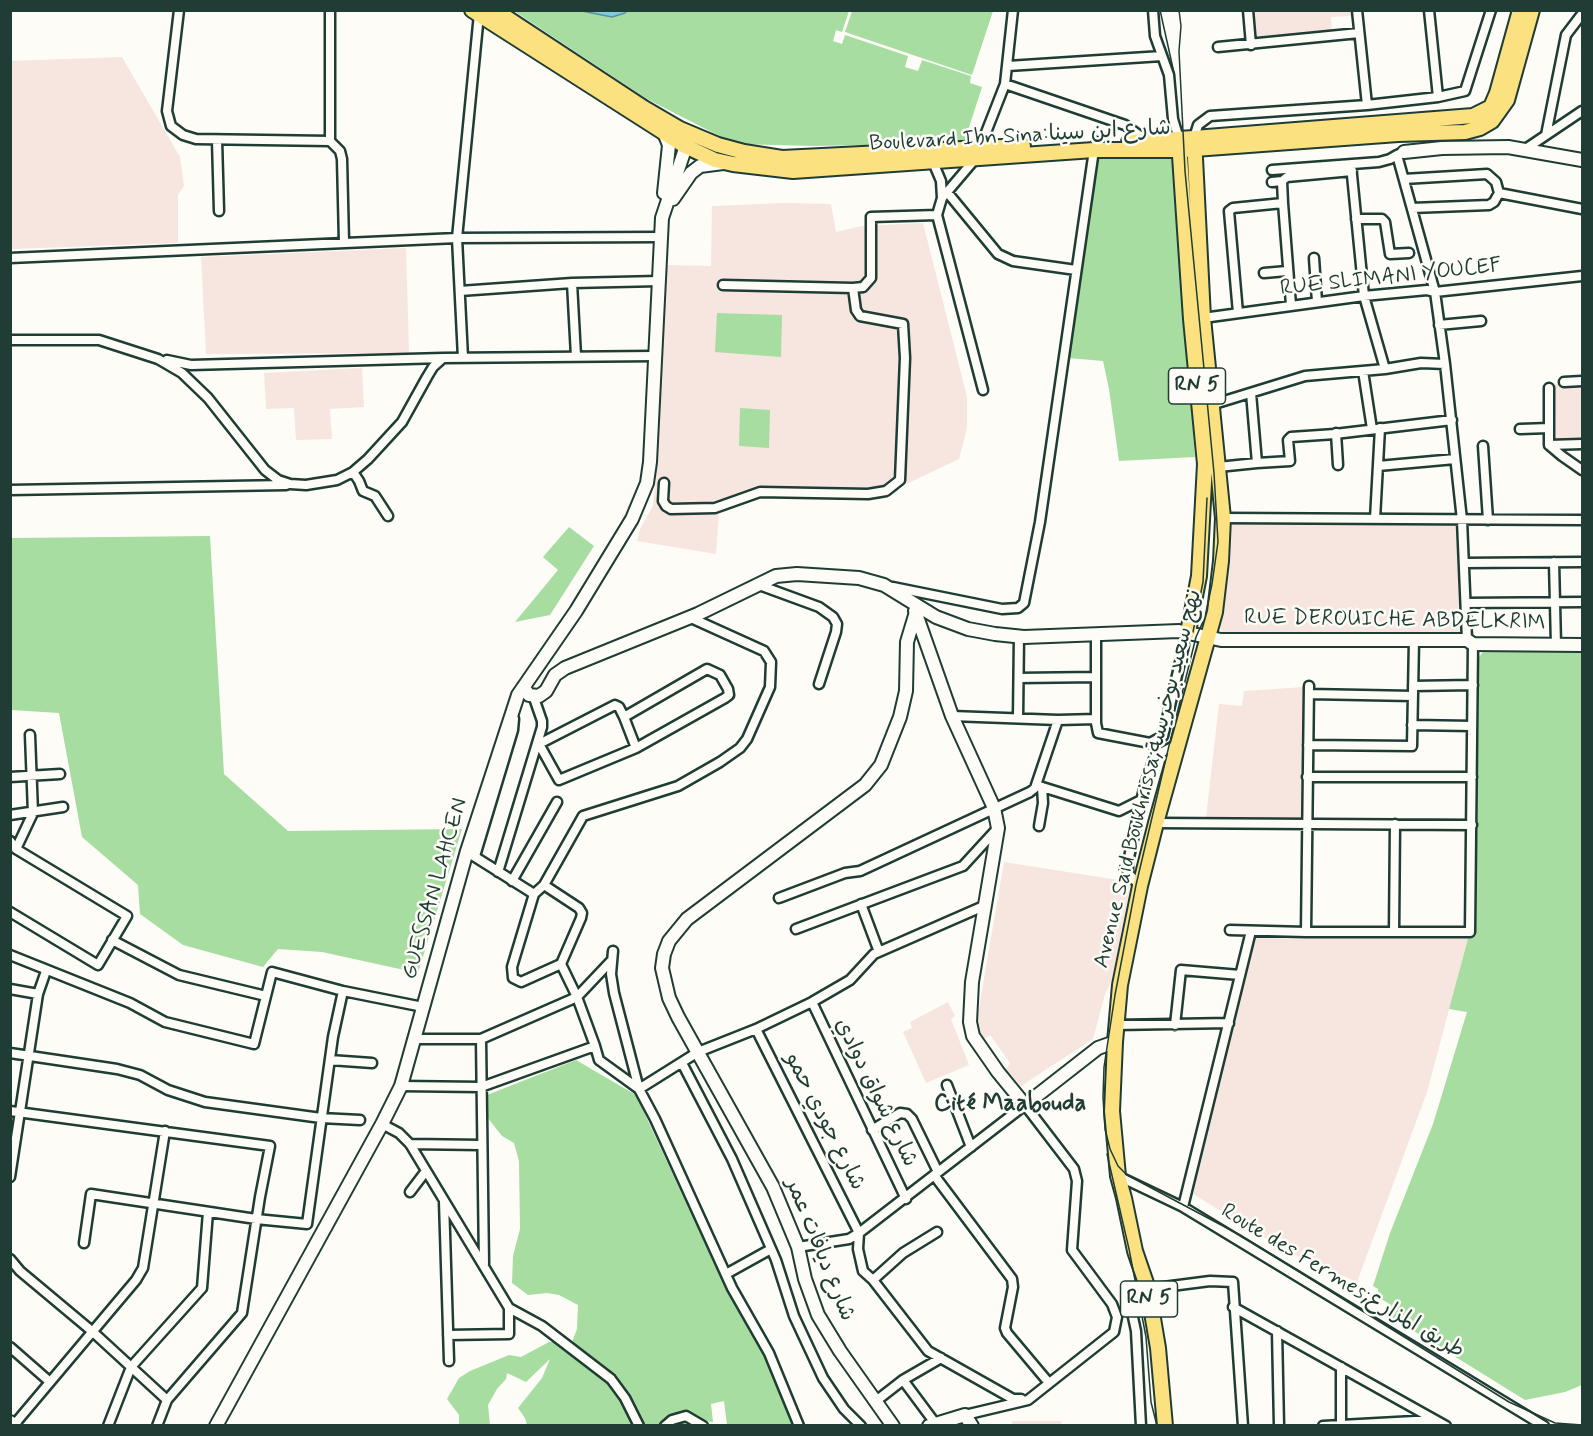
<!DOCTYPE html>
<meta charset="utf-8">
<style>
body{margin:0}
#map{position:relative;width:1593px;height:1436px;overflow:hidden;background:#fdfcf7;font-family:Mynerve,sans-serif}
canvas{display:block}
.frame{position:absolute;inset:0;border:12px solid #1f3d34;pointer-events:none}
</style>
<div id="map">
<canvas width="1593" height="1436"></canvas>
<div class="frame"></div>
</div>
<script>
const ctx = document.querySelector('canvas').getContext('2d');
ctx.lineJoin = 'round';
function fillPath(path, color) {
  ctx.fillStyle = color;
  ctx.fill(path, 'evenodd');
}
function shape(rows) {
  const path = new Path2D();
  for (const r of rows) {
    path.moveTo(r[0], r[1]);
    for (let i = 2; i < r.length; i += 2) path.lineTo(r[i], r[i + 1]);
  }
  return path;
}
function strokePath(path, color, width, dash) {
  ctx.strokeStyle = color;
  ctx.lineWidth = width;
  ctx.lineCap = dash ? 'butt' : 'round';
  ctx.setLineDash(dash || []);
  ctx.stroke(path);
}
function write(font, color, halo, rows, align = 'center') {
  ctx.font = font + ' Mynerve,"Playpen Sans Arabic",sans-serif';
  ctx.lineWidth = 5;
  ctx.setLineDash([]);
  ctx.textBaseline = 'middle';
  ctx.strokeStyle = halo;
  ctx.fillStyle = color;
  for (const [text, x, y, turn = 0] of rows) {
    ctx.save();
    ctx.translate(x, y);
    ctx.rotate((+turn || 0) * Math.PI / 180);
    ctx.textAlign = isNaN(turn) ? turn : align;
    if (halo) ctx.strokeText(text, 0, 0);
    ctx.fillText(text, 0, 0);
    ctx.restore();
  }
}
fillPath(shape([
 [1252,11,1352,11,1352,16,1331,17,1332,32,1255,41],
 [122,57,180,157,184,186,178,195,178,243,12,249,11,61],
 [785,203,831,204,836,232,862,226,923,223,967,397,967,428,959,459,885,494,756,496,719,512,716,554,637,541,640,529,653,506,656,478,665,265,711,266,712,206],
 [406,248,409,353,206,354,201,257],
 [362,368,364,407,330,409,332,439,296,440,294,408,266,409,264,373],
 [1555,384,1582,384,1582,440,1556,441],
 [1232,524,1456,525,1460,636,1222,632,1218,623,1226,580],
 [1304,687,1302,819,1206,818,1219,704,1242,706,1244,691],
 [1004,862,1131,882,1112,980,1105,994,1093,1039,1021,1086,1006,1070,1010,1063,990,1035,984,1039,976,1025],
 [1255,935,1469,935,1427,1092,1357,1282,1286,1251,1193,1194],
 [948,1002,955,1016,951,1019,969,1065,926,1083,903,1032,912,1028,910,1022],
 [1012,1421,1062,1421,1061,1426,1012,1425]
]), '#f7e5df');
fillPath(shape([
 [514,11,849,11,842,32,836,30,833,41,842,44,845,35,908,56,905,67,918,71,922,60,971,76,970,83,982,87,964,143,815,146,735,144,647,99],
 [852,11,852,10,993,11,972,75,845,32],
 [1172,153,1195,457,1119,461,1109,389,1103,361,1068,358,1098,155],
 [717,313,782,315,781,357,715,352],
 [740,408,770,410,769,448,739,446],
 [569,527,594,546,550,615,515,622,558,570,543,557],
 [210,536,224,774,288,831,462,829,418,973,322,952,278,949,263,967,183,945,140,914,138,885,82,837,59,713,11,710,11,538],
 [1582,651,1582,1385,1565,1392,1525,1400,1391,1317,1391,1305,1378,1297,1378,1289,1373,1286,1390,1233,1433,1124,1467,1012,1449,1009,1469,935,1476,935,1479,657,1483,652],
 [576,1060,636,1095,726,1289,764,1353,796,1425,727,1425,724,1401,711,1404,713,1422,698,1421,690,1425,527,1425,525,1418,518,1408,542,1378,550,1359,526,1382,507,1373,506,1379,497,1389,488,1405,490,1425,459,1425,459,1415,447,1399,459,1378,470,1371,509,1355,521,1357,549,1342,572,1342,577,1329,578,1305,559,1295,547,1293,528,1295,512,1283,513,1256,520,1229,519,1161,514,1143,502,1136,487,1117,487,1095]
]), '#a7dda0');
const water = shape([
 [582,11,627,11,625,13,612,17,582,11]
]);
fillPath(water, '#81cde0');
strokePath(water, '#5a939b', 1.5);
const street = shape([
 [179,10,167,111,171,126,183,135,196,139,330,141,340,151,342,159,344,242],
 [330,10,330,141],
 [1153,10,1155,36,1169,75,1173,119,1179,139],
 [1248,10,1251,45],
 [1357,10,1367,105],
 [1429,10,1438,97],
 [1218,47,1359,33],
 [1008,66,1162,56],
 [1005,84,1125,125,1147,141],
 [1546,135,1566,35,1582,14],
 [1194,138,1198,125,1210,116,1367,105,1438,97,1465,91,1491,10],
 [217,140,219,211],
 [1524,150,1582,111],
 [1404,152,1397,155,1435,292,1445,364,1462,520,1467,640],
 [1351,165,1364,296,1385,369],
 [1272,170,1379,162,1390,159,1397,155],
 [1404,179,1487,174,1496,182,1499,193,1582,209],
 [1282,181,1287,177,1352,171],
 [947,192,998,254,1013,261,1076,270],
 [942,198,976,158,1005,84,1013,10],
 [1283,203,1291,305],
 [1412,208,1489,205,1494,202,1499,193],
 [937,215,983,390],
 [1356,219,1382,219,1385,222,1390,254,1409,253],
 [10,258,457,238,661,237],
 [1314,258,1317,302],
 [1264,273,1287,271],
 [572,283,576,356],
 [723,285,853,288],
 [460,291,572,283,659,281],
 [1238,313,1229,211,1233,208,1283,203,1282,181,1272,182],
 [1203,318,1364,296,1427,290,1435,292,1582,276],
 [1439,325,1481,321],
 [10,340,99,340,158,359,182,373,208,398,265,470,278,480,290,484,306,485,337,480,353,472,368,459,402,422,427,377,433,367,443,358,655,356],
 [463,358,457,238,479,14],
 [167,360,191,365,443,358],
 [1363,371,1372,429],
 [1564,382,1582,381],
 [1549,388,1549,445,1562,456,1582,470],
 [1251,393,1257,463,1290,461,1288,440,1291,437,1335,434,1452,420],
 [1211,405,1305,376,1385,369,1421,363,1445,364],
 [1520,429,1549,428],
 [1336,433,1338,465],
 [1549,445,1582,444],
 [1483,446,1488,520],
 [1378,466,1455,459],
 [1218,467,1257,463],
 [353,472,359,481,363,491,375,496,388,516],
 [664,483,663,501,666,506,671,509,715,508,760,492,868,494,886,491,900,480,905,358,903,324,860,316,856,310,853,288,863,287,871,278,871,217,937,215,942,198,941,181,933,162],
 [10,490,286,485],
 [1223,518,1582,520],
 [1375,519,1380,428],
 [1554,562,1556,645],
 [1464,563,1582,562],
 [759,585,819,607,833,617,837,624,836,632,819,684],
 [893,587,1002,609,1018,608,1024,603,1040,522,1094,150,1097,142],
 [1466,603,1582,602],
 [1096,634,1096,723,1098,733,1150,743,1163,736,1184,645],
 [1019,678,1096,677],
 [1413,686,1473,685],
 [1309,694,1413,696],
 [624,717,707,669,720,675,728,689,729,695,725,698,636,748,559,780,539,744,615,705,619,707,624,717,636,748],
 [1018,718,1019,636],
 [1058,720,1096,719],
 [1412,725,1472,726],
 [1308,745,1412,746,1414,640],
 [10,777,60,774],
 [1307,777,1472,777],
 [1036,785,1119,811,1141,800],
 [10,815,63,807],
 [1156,823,1472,825],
 [1039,826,1043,803,1042,787],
 [10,841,16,849,127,916,98,965,10,912],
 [16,849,33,813,30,735],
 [472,855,534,894],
 [475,856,513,730,514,719],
 [498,872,542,727,542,721,533,695],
 [512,881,557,802],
 [544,885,579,908,582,913,581,918,561,964,521,982,513,978,512,967,534,894,544,885,583,816,678,786,720,762,740,748,747,739,770,687,771,662,764,651,689,617],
 [1140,886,1128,873,1128,862,1145,784,1155,756,1176,745],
 [779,898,845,873,860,871,1030,792,1035,788,1058,720,952,716],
 [861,904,879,952],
 [796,929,963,866,996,830],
 [1230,930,1306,932,1470,932,1473,644],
 [1306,932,1309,686],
 [1394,932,1395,824],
 [112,940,179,975,266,996],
 [613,951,611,974,614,993,639,1089,698,1052,756,1029,812,1002,850,980,874,954,986,905],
 [10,955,130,1003,165,1022,254,1044,272,972,343,991,423,1007],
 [561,964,577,997,612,960],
 [10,989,38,994],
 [812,1002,906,1199],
 [1116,1025,1229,1023],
 [1175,1025,1181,970,1240,975],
 [756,1029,859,1233,858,1249,863,1271,873,1280,928,1351,1013,1399,1021,1399],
 [413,1039,481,1039,577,997,595,1046],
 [481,1039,484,1264],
 [10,1053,117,1069,140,1075,168,1090,205,1102,321,1118,360,1120],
 [330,1060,372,1063],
 [682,1063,732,1159,776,1260,794,1316,823,1378,844,1409,861,1426],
 [947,1085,971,1147],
 [401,1086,481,1087,595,1046,599,1060,639,1089,655,1119,732,1288,769,1353,799,1426],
 [10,1111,270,1146,260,1197,242,1313,167,1400,157,1426],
 [382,1124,399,1133,410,1144,509,1308,509,1334,448,1335],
 [872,1130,900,1113,907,1114,912,1119,938,1172],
 [410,1144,481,1145],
 [934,1175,1012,1279,1013,1287,1005,1328,1007,1333,1049,1383],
 [1118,1176,1183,1207,1544,1426],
 [10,1177,38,994,46,971],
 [410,1192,426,1171],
 [444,1201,449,1361],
 [1183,1207,1251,931],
 [84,1243,91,1194,256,1219,307,1224,333,1037,343,991],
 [798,1247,849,1239,859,1233,1025,1105,1074,1169,1077,1181,1072,1250,1112,1304,1117,1317,1114,1332,1028,1400,965,1415],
 [10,1259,20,1271,93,1332,167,1400],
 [726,1274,771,1249],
 [873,1280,903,1253,937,1232],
 [1148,1289,1210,1281,1233,1282,1243,1426],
 [1128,1294,1136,1331,1141,1426],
 [1233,1307,1446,1426],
 [509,1308,542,1326,611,1379,625,1398,639,1426],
 [1277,1331,1279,1426],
 [10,1347,50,1382],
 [1341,1367,1341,1425],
 [903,1380,935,1423],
 [876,1401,903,1380,941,1358],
 [13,1426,136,1280,143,1268,165,1131],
 [108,1426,131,1367,202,1288,208,1212],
 [665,1426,672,1420,686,1416,703,1426],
 [1323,1426,1433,1420]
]);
const secondary = shape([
 [1404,152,1442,148,1508,147,1582,160],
 [664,193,669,145,665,135],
 [673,199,691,173,700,166,723,163],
 [915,611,952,716,994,808,998,828,972,982,970,1022,973,1036,998,1072,1025,1105,1098,1048,1115,1042],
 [524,688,529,695,539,696,546,691,555,675,565,668,698,614,776,576,797,574,859,578,884,585,936,617,968,629,995,634,1024,637,1179,631,1221,640,1467,640,1473,644,1582,645],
 [10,1422,15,1426],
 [216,1426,382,1124,401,1086,467,851,518,695,576,611,632,519,647,483,650,462,662,218,689,137],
 [893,1426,840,1351,818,1315,805,1279,798,1247,773,1187,678,1017,669,998,662,968,664,954,669,941,687,919,865,785,881,765,900,717,906,691,907,642,916,612],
 [929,1426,965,1415,972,1426]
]);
const primary = shape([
 [472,10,685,146,715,160,733,164,793,171,1094,150,1181,150,1398,134,1465,132,1480,128,1492,121,1507,100,1532,10],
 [495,10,644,108,680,129,718,145,744,152,782,158,1023,146],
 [1179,141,1191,319,1205,464,1199,576,1188,632],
 [1129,142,1194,138,1473,116,1491,107,1497,93,1520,10],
 [1165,1426,1158,1348,1148,1289,1135,1251,1124,1198,1118,1176,1112,1111,1115,1042,1120,985,1140,886,1156,823,1215,612,1221,561,1223,518,1203,318,1194,138]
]);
strokePath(street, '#1f3d34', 13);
strokePath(secondary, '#1f3d34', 16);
strokePath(primary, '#1f3d34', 18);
strokePath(street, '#fdfcf7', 8);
strokePath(secondary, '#fdfcf7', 12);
strokePath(primary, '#fbe180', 14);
strokePath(shape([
 [1160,10,1174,73],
 [1179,10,1181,26,1179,51,1185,171,1214,473,1218,542,1212,584,1205,617,1196,637,1168,750,1136,885,1115,995,1104,1067,1103,1097,1105,1129,1110,1149,1118,1166,1127,1175,1240,1235,1509,1402,1555,1423,1582,1425],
 [1193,632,1203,582,1207,498],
 [1107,1154,1129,1249,1146,1337,1151,1402,1157,1426]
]), '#1f3d34', 1.5);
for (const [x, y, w] of [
 [1197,386,57],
 [1149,1299,57]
]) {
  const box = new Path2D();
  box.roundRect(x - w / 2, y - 18, w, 36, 4.5);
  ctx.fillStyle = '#fdfcf7';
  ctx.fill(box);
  strokePath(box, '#1f3d34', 1.5);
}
write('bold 21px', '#1f3d34', null, [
 ["RN 5",1197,386],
 ["RN 5",1149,1299]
]);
write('22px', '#1f3d34', '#fdfcf7', [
 ["Boulevard Ibn Sina:شارع ابن سينا",1020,137,-3],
 ["RUE SLIMANI YOUCEF",1391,278,-6],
 ["RUE DEROUICHE ABDELKRIM",1395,621,1],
 ["Avenue Saïd Boukhrissa;نهج سعيد بوخريسة",1149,779,-76],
 ["GUESSAN LAHCEN",436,889,-74],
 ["شارع شواق دوادي",875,1093,64],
 ["شارع جودي حمو",824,1122,63],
 ["شارع ديافات عمر",819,1250,68],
 ["Route des Fermes;طريق المزارع",1342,1282,31]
]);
write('bold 24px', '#1f3d34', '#fdfcf7', [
 ["Cité Maabouda",1010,1105]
]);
</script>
